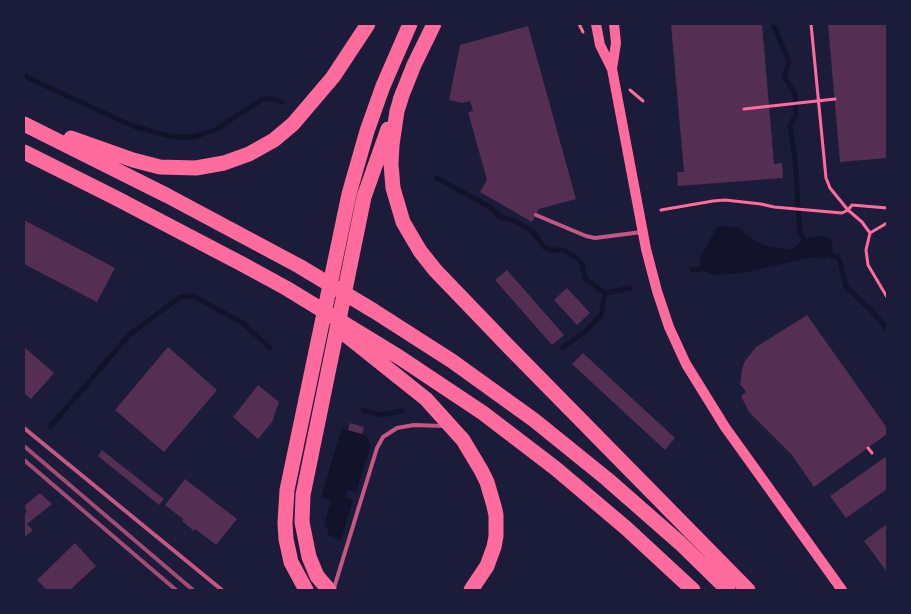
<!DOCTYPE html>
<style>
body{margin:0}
#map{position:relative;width:911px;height:614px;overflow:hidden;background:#1b1b3a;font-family:Poppins,sans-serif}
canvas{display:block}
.frame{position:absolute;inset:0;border:25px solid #1b1b3a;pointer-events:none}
</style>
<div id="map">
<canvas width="911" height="614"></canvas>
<div class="frame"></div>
</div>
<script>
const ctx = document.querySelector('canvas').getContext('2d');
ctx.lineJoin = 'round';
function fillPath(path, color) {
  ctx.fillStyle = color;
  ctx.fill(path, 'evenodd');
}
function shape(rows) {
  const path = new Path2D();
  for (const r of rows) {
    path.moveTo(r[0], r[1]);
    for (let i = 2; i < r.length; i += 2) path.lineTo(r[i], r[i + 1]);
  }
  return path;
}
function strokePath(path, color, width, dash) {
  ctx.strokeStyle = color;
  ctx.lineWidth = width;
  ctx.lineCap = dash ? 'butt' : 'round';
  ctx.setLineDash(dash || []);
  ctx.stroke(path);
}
fillPath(shape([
 [718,226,737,227,755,241,766,246,792,250,804,239,818,236,826,237,832,241,833,253,825,259,813,257,742,273,713,275,700,268,700,257],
 [342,428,366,436,371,445,356,492,347,490,345,498,353,500,341,540,329,536,325,521,331,501,321,497]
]), '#12122b');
strokePath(shape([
 [773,24,789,62,784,76,795,94,796,115,790,125,795,160,800,233,804,239,809,243],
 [24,76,133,126,173,137,193,137,215,130,263,99,273,99,282,102],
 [437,178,490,207,500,217,513,220,532,231,544,247,551,250,564,250,578,259,582,264,585,278,605,293,630,288],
 [824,252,839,258,846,287,871,310,887,329],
 [692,270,706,268],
 [563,347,585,332,601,315,605,293],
 [363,410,382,415,402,411],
 [50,427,129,335,180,297,193,296,232,317,244,324,270,348]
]), '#12122b', 5);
fillPath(shape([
 [671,24,762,24,774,164,782,163,783,178,678,186,677,172,684,172],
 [828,24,887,24,887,158,840,162],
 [528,26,576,199,539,209,532,222,480,192,487,180,468,112,473,111,470,101,462,103,449,100,460,45],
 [24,220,115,268,97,302,24,264],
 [507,270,564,335,552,345,495,280],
 [567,288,590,313,577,325,554,300],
 [807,315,887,428,887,434,814,487,792,455,749,412,741,396,746,392,741,385,740,386,742,369,745,361,756,347],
 [24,347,54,373,31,399,24,393],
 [168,347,217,390,164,452,115,410],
 [583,353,675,438,665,450,572,364],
 [258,385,279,402,272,422,258,439,233,417],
 [350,423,364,427,362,434,348,430],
 [102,450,164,499,159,505,98,456],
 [887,456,887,489,846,518,830,496],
 [185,479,237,519,216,545,195,529,194,531,182,521,183,519,165,505],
 [40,493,52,504,27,524,33,530,24,538,24,514,27,512,24,506],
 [887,524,887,572,864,541],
 [75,543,96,566,70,590,47,590,37,580]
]), '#542f53');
strokePath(shape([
 [579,24,583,32],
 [811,24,826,178,830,188,848,210,862,222,870,233,866,250,868,265,887,297],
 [630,90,643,101],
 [744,109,835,99],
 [661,210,713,201,725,200,761,204,774,207,842,213,848,210,852,205,887,208],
 [870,233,887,223],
 [868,448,872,453]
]), '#ff6b9d', 3);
strokePath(shape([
 [536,215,586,236,595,238,642,232],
 [24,428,222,590],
 [334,588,377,448,383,437,397,428,414,425,444,426]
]), '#c65784', 4);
strokePath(shape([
 [596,24,600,45,612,69,646,249,657,291,669,327,686,364,725,427,842,590],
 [612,69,616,43,614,24]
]), '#ff6b9d', 10);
strokePath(shape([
 [403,92,397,111,392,145,391,164,393,188,403,222,420,251,435,270,509,347,748,590],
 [400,100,414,65,434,24],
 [24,124,168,196,299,266,374,311,452,361,534,420,607,479,680,543,728,590],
 [71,138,133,160,160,167,196,168,224,163,249,154,274,140,293,124,333,77,368,24],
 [24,152,114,197,242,264,286,288,399,357,483,413,555,468,626,528,693,590],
 [337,328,426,399,463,440,481,470,487,482,494,506,496,515,496,536,494,547,487,566,471,590],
 [306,590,291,562,286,539,285,523,287,490,349,194,367,131,383,86,410,24],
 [329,590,317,576,309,557,302,522,303,495,364,197,388,129]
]), '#ff6b9d', 15);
strokePath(shape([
 [24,446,193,590],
 [24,460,176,590]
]), '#a44b75', 4);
</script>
